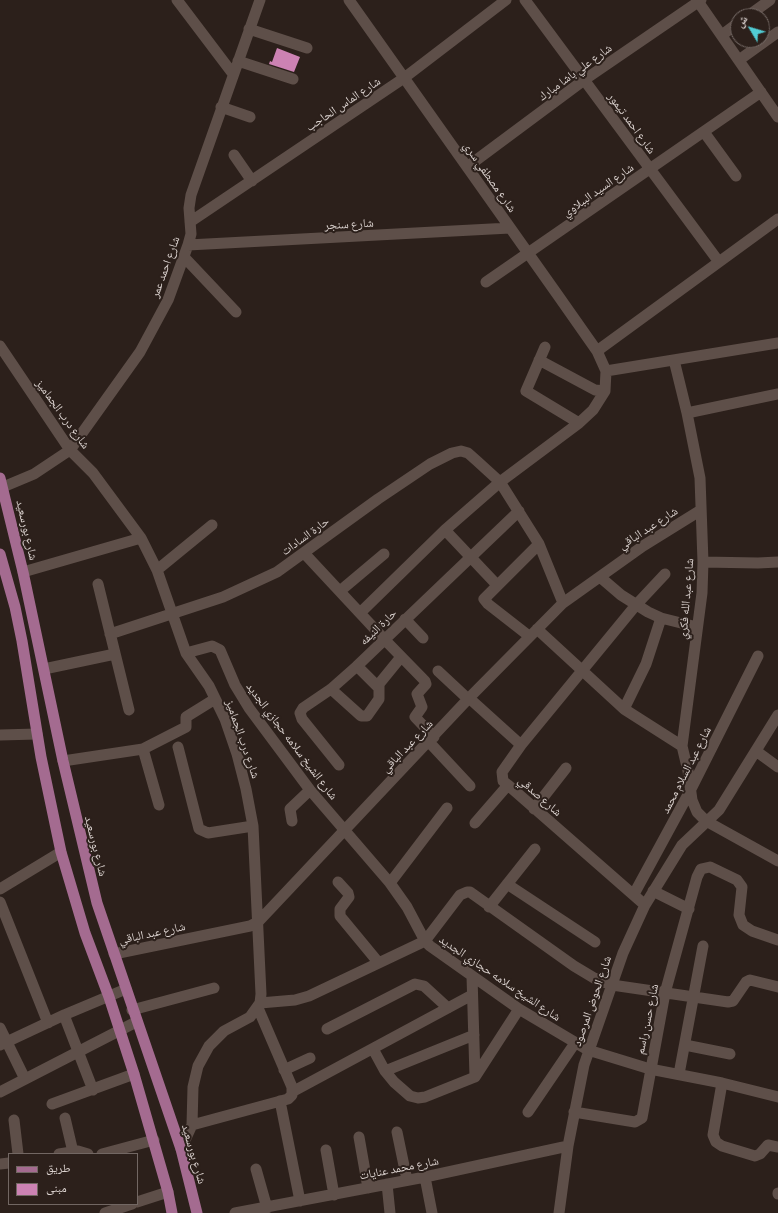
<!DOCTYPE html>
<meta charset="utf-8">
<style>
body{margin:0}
#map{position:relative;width:778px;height:1213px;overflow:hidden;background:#2c201b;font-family:Commissioner,"Noto Naskh Arabic",sans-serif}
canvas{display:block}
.legend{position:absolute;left:8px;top:1153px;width:130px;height:52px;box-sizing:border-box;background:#2c201b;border:1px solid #726763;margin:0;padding:5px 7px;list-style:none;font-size:12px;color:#dad1ce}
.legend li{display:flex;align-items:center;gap:8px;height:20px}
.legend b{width:20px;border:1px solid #726763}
.north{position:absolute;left:730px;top:8px;width:40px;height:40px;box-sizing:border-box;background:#2c201b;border:1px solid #726763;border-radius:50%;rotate:308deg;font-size:11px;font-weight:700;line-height:16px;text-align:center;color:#dad1ce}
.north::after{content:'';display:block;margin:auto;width:14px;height:18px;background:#51ccd4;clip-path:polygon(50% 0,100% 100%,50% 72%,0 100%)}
</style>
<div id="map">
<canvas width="778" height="1213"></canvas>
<ul class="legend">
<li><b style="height:5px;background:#a46b90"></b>طريق</li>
<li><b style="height:11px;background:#cc82b3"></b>مبنى</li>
</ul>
<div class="north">ش</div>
</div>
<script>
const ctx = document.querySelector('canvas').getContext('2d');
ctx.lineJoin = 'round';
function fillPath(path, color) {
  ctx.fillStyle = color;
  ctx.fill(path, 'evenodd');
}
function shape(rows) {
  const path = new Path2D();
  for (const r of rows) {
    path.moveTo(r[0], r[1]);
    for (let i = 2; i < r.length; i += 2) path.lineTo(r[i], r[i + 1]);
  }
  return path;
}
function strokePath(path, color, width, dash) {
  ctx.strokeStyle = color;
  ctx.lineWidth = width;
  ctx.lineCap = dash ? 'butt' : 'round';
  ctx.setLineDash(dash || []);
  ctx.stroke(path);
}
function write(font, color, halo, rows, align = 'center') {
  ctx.font = font + ' Commissioner,"Noto Naskh Arabic",sans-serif';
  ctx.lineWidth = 4;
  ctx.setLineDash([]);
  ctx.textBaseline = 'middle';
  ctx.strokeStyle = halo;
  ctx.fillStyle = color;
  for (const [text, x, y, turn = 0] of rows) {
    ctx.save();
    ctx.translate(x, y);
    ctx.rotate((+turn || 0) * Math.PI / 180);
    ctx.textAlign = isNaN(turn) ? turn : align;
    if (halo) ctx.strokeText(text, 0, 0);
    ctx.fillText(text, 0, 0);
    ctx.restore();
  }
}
fillPath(shape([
 [277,48,300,57,294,72,269,64,270,61,272,62]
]), '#cc82b3');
strokePath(shape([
 [177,0,233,74],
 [349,0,557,294,597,351,606,371,605,391,593,410,579,423,500,482,445,530,360,613],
 [525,0,719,262],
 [697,0,778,117],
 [748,16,770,0],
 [249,29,307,48],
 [722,35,738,23],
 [739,60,778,32],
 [238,61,293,79],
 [221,107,250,117],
 [704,132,736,176],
 [234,155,252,181],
 [467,167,584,80,701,0],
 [190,222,404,78,506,0],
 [188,245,510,228],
 [184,257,236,312],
 [486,282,761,92],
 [0,346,70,450,93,473,141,538,157,570,186,653,209,686,225,719,237,754,246,789,253,826,261,994,260,1003,250,1017,224,1031,209,1046,198,1066,193,1087,192,1125,181,1149],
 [545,347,526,391,579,423],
 [597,351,778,219],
 [539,360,595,390,605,391],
 [674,360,687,413,700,478,703,562,702,593,682,746],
 [606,371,778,343],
 [687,413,778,394],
 [3,487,34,474,70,450,140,352,168,300,188,245,191,234,189,208,191,195,260,0],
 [445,530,497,585],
 [304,553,385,640,425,681,426,684,417,694,422,707,415,717,434,737],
 [703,562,758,563,778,562],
 [157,570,212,525],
 [23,572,141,538],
 [600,577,621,595,648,612,661,618,697,627],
 [98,584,129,710],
 [340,591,384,554],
 [405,619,423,638],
 [537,629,624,709,682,746,688,771,692,800,697,812,706,821,778,861],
 [110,634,223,597,277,572,378,499,430,464,452,453,461,451,468,453,477,461,500,482,539,544,563,603],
 [529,636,488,604,484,599,539,544],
 [186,653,212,646,220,650,235,685,249,708,310,790,390,883,407,907,425,941,430,946,519,1009,588,1050,650,1069,722,1083,778,1097],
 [357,666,378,687],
 [44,669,115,654],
 [438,671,468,699],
 [331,689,361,716,367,716,379,699,379,684,401,657],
 [469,698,521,745],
 [624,709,646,664,661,618],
 [0,735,37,734],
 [429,742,470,786],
 [178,747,199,829,208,833,253,826],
 [143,749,159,805],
 [756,751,778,767],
 [63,761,143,749,186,727,186,717,215,699],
 [339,765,302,719,300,713,303,708,331,689,357,666,519,511],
 [534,809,566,768],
 [292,821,290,809,310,790],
 [475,823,508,785],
 [338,882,348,893,349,897,340,909,340,916,378,962],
 [390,883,447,808],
 [507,884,595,942],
 [0,889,61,852],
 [653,891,689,909],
 [634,894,690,791,758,656],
 [0,902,48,1023],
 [645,905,508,785,503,781,502,772,521,745,636,605,665,574],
 [489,907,535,849],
 [114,954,250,926,258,922,469,698,563,603,643,546,701,510],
 [472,976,475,1077],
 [260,1003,295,1000,309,996,425,941,460,895,467,892,470,892,574,966,594,978,612,985,728,1002,733,1001,746,982,750,980,778,987],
 [132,1010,214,988],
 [64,1015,93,1090],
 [0,1028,25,1079],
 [327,1029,415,984,424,986,448,1008],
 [0,1045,64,1015,126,989],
 [685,1045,730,1054],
 [373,1049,385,1071,394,1082,410,1096,418,1098,425,1097,475,1077],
 [284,1070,310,1058],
 [385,1071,474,1035],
 [679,1074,703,946],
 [475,1077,519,1009],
 [722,1083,713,1135,716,1142,722,1146,755,1156,760,1154,768,1145,778,1147],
 [0,1092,136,1022],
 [292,1092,472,995],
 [280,1101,300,1201],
 [52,1104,134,1074],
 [528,1112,575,1043],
 [574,1112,635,1122,642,1118,665,993,697,877,701,869,710,867,737,880,742,887,739,915,743,925,752,931,778,940],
 [65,1118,73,1152],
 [14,1120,18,1154],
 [192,1125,288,1099,292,1095,292,1087,258,1008],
 [397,1132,407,1180],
 [359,1137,368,1188],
 [326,1150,334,1195],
 [59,1154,78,1151,88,1154],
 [102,1154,154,1140],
 [0,1164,9,1163],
 [256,1169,267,1208],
 [425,1177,432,1213],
 [387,1184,390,1213],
 [778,1194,778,1193],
 [137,1202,168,1192],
 [105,1213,132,1204],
 [235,1213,425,1177,568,1146],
 [559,1213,568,1146,584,1065,623,953,645,905,682,845,719,810,778,715]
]), '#5e4f49', 11);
strokePath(shape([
 [0,478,23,572,63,761,97,903,181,1149,197,1213],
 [0,554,15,607,22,641,41,757,61,852,85,933,109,997,134,1074,168,1192,172,1213]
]), '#a46b90', 11);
write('12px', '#dad1ce', '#2c201b', [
 ["شارع علي باشا مبارك",575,72,-36],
 ["شارع الماس الحاجب",343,104,-34],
 ["شارع احمد تيمور",632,123,54],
 ["شارع مصطفي سري",490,177,55],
 ["شارع السيد الببلاوي",598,190,-35],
 ["شارع سنجر",349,224,-3],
 ["شارع احمد عمر",165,267,-70],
 ["شارع درب الجماميز",63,414,54],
 ["شارع عبد الباقي",648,528,-33],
 ["شارع بورسعيد",27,530,77],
 ["حارة السادات",305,536,-36],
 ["شارع عبد الله فكري",686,599,-85],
 ["حارة النيفه",378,627,-44],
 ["شارع درب الجماميز",243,739,71],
 ["شارع الشيخ سلامه حجازي الجديد",292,741,53],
 ["شارع عبد الباقي",407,746,-46],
 ["شارع عبد السلام محمد",686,770,-63],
 ["شارع صدقي",540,796,41],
 ["شارع بورسعيد",96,846,76],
 ["شارع عبد الباقي",152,933,-12],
 ["شارع الشيخ سلامه حجازي الجديد",500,978,34],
 ["شارع الحوض المرصود",592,1001,-71],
 ["شارع حسن راسم",647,1019,-78],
 ["شارع بورسعيد",194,1154,74],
 ["شارع محمد عنايات",399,1168,-11]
]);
</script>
